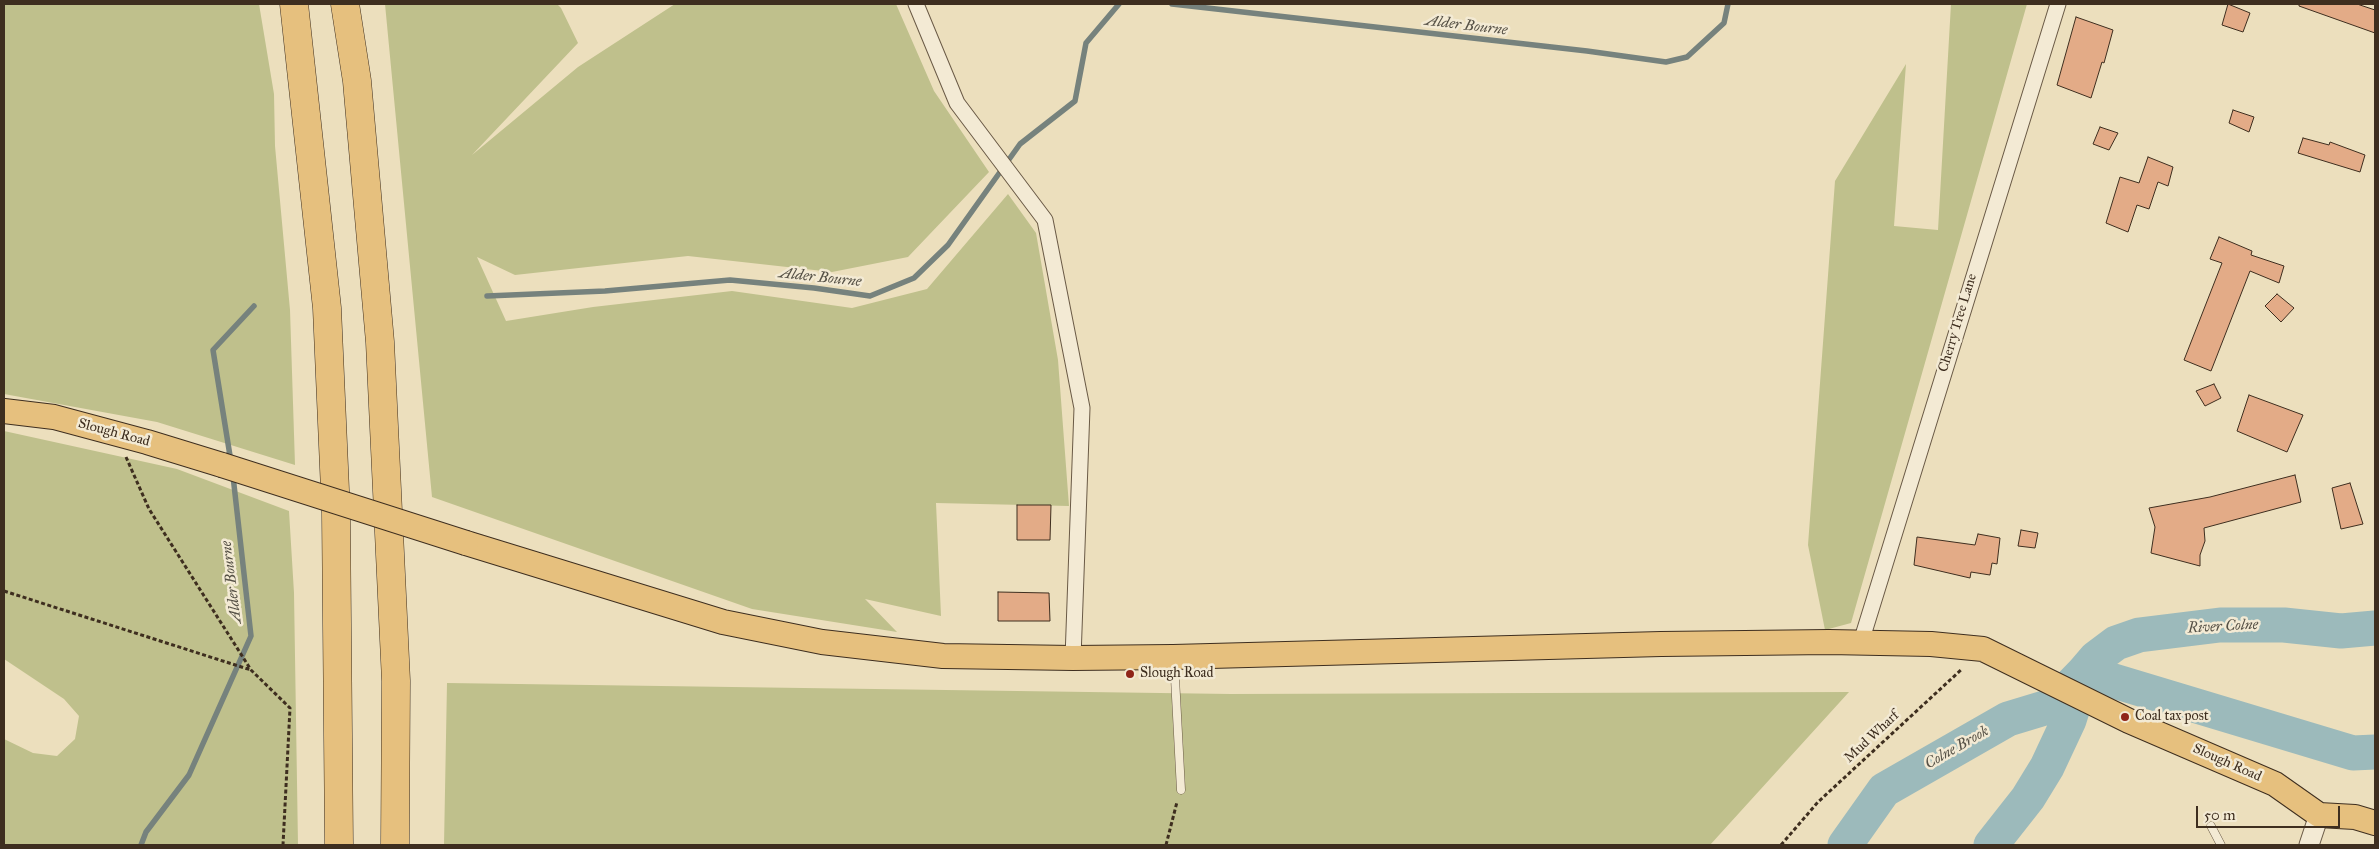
<!DOCTYPE html>
<style>
body{margin:0}
#map{position:relative;width:2379px;height:849px;overflow:hidden;background:#ecdfbd;font-family:"IM FELL Great Primer",serif}
canvas{display:block}
.frame{position:absolute;inset:0;border:5px solid #3e2e1f;pointer-events:none}
.scale{position:absolute;left:2196px;top:806px;width:144px;height:22px;box-sizing:border-box;border:2px solid #3e2e1f;border-top:0;padding-left:6px;font-size:15px;line-height:18px;white-space:nowrap;color:#3e2e1f;-webkit-text-stroke:4px #f3ead4;paint-order:stroke}
</style>
<div id="map">
<canvas width="2379" height="849"></canvas>
<div class="frame"></div>
<div class="scale">50 m</div>
</div>
<script>
const ctx = document.querySelector('canvas').getContext('2d');
ctx.lineJoin = 'round';
function fillPath(path, color) {
  ctx.fillStyle = color;
  ctx.fill(path, 'evenodd');
}
function shape(rows) {
  const path = new Path2D();
  for (const r of rows) {
    path.moveTo(r[0], r[1]);
    for (let i = 2; i < r.length; i += 2) path.lineTo(r[i], r[i + 1]);
  }
  return path;
}
function strokePath(path, color, width, dash) {
  ctx.strokeStyle = color;
  ctx.lineWidth = width;
  ctx.lineCap = dash ? 'butt' : 'round';
  ctx.setLineDash(dash || []);
  ctx.stroke(path);
}
function write(font, color, halo, rows, align = 'center') {
  ctx.font = font + ' "IM FELL Great Primer",serif';
  ctx.lineWidth = 5;
  ctx.setLineDash([]);
  ctx.textBaseline = 'middle';
  ctx.strokeStyle = halo;
  ctx.fillStyle = color;
  for (const [text, x, y, turn = 0] of rows) {
    ctx.save();
    ctx.translate(x, y);
    ctx.rotate((+turn || 0) * Math.PI / 180);
    ctx.textAlign = isNaN(turn) ? turn : align;
    if (halo) ctx.strokeText(text, 0, 0);
    ctx.fillText(text, 0, 0);
    ctx.restore();
  }
}
fillPath(shape([
 [4,4,259,4,274,94,275,146,290,310,295,465,157,422,4,394],
 [385,4,557,4,561,8,578,43,472,155,578,67,675,4,896,4,934,91,989,172,908,257,832,272,688,256,515,275,477,257,506,321,593,307,732,291,852,308,927,289,1008,194,1036,233,1058,360,1069,506,936,503,941,616,865,599,897,632,752,609,432,497],
 [1951,4,2027,4,1851,623,1825,630,1808,545,1835,181,1906,64,1894,226,1938,230],
 [4,431,177,469,289,511,294,593,298,845,4,845,4,739,33,753,57,756,75,739,79,716,64,699,4,659],
 [447,683,1231,694,1849,692,1710,845,444,845]
]), '#bfc08c');
strokePath(shape([
 [1172,4,1587,51,1666,62,1687,57,1724,23,1728,4],
 [487,296,605,291,730,280,814,288,870,296,914,278,948,245,1020,144,1075,101,1086,43,1119,4],
 [231,462,213,350,254,306],
 [141,845,146,832,189,775,251,636,233,476]
]), '#76827d', 5.5);
strokePath(shape([
 [1845,845,1884,790,2008,719,2051,706,2084,672,2353,753,2375,752],
 [1991,845,2028,798,2047,767,2069,720,2084,672,2096,658,2116,643,2139,635,2220,625,2284,625,2341,631,2375,628]
]), '#9cbabb', 35);
const building = shape([
 [2228,4,2250,13,2243,32,2222,25,2228,4],
 [2299,4,2357,4,2375,10,2375,33,2299,6,2299,4],
 [2076,17,2113,30,2104,63,2102,62,2091,98,2057,85,2076,17],
 [2233,110,2254,117,2249,132,2229,123,2233,110],
 [2100,127,2118,133,2109,150,2093,144,2100,127],
 [2303,138,2329,145,2330,142,2365,155,2360,172,2298,153,2303,138],
 [2148,157,2173,167,2168,186,2158,182,2149,209,2137,205,2128,232,2106,223,2120,177,2139,183,2148,157],
 [2219,237,2252,251,2251,255,2284,266,2279,283,2250,271,2211,371,2184,360,2222,263,2210,259,2219,237],
 [2277,294,2294,308,2281,322,2265,306,2277,294],
 [2214,384,2221,398,2205,406,2196,391,2214,384],
 [2249,395,2303,415,2287,452,2237,431,2249,395],
 [2295,475,2301,502,2204,528,2205,541,2200,555,2200,566,2151,553,2155,527,2149,508,2210,497,2295,475],
 [2350,483,2363,524,2341,529,2332,488,2350,483],
 [1017,505,1051,505,1050,540,1017,540,1017,505],
 [2021,530,2038,533,2035,548,2018,546,2021,530],
 [1978,534,2000,538,1997,564,1992,563,1990,575,1971,572,1970,578,1914,565,1917,537,1975,545,1978,534],
 [998,592,1049,593,1050,621,998,621,998,592]
]);
fillPath(building, '#e3ab87');
strokePath(building, '#3e2e1f', 1);
const service = shape([
 [1174,659,1181,790],
 [2211,826,2221,845]
]);
const minor = shape([
 [916,4,957,103,1045,220,1082,408,1073,658],
 [1861,642,2058,4]
]);
const tertiary = shape([
 [2309,845,2319,815]
]);
const primary = shape([
 [4,411,54,417,147,442,222,465],
 [466,543,723,622,822,642,943,656,1073,658,1173,657,1661,644,1829,642,1931,644,1983,649,2129,721,2275,784,2319,815,2355,817,2375,823]
]);
const motorway = shape([
 [294,4,327,308,336,513,339,845],
 [345,4,357,81,380,342,396,681,395,845]
]);
strokePath(service, '#6a5a46', 9);
strokePath(minor, '#6a5a46', 17);
strokePath(tertiary, '#6a5a46', 21);
strokePath(primary, '#3e2e1f', 26);
strokePath(motorway, '#3e2e1f', 29);
strokePath(shape([
 [126,457,149,509,251,670,290,708,283,845],
 [4,591,251,670],
 [1166,845,1177,802],
 [1781,845,1818,802,1962,669]
]), '#3e2e1f', 3, [4, 2.5]);
strokePath(service, '#f3ead4', 8);
strokePath(minor, '#f3ead4', 15);
strokePath(tertiary, '#f3ead4', 19);
strokePath(primary, '#e6c07e', 24);
strokePath(motorway, '#e6c07e', 28);
const primaryBridge = shape([
 [222,465,466,543]
]);
strokePath(primaryBridge, '#3e2e1f', 26, []);
strokePath(primaryBridge, '#e6c07e', 24);
for (const [x, y, r, color] of [
 [1130,674,5,"#8f2418"],
 [2125,717,5,"#8f2418"]
]) {
  const dot = new Path2D();
  dot.arc(x, y, r, 0, 2 * Math.PI);
  ctx.fillStyle = color;
  ctx.fill(dot);
  strokePath(dot, '#f3ead4', 2);
}
write('14px', '#3e2e1f', '#f3ead4', [
 ["Cherry Tree Lane",1958,323,-73],
 ["Slough Road",114,433,15],
 ["Mud Wharf",1872,737,-43],
 ["Slough Road",2227,763,24]
]);
write('14px', '#3e2e1f', '#f3ead4', [
 ["Slough Road",1140,674],
 ["Coal tax post",2135,717]
], 'left');
write('italic 15px', '#565146', '#f3ead4', [
 ["Alder Bourne",1466,26,7],
 ["Alder Bourne",820,278,6],
 ["Alder Bourne",232,582,-97],
 ["River Colne",2223,627,-3],
 ["Colne Brook",1957,748,-30]
]);
</script>
